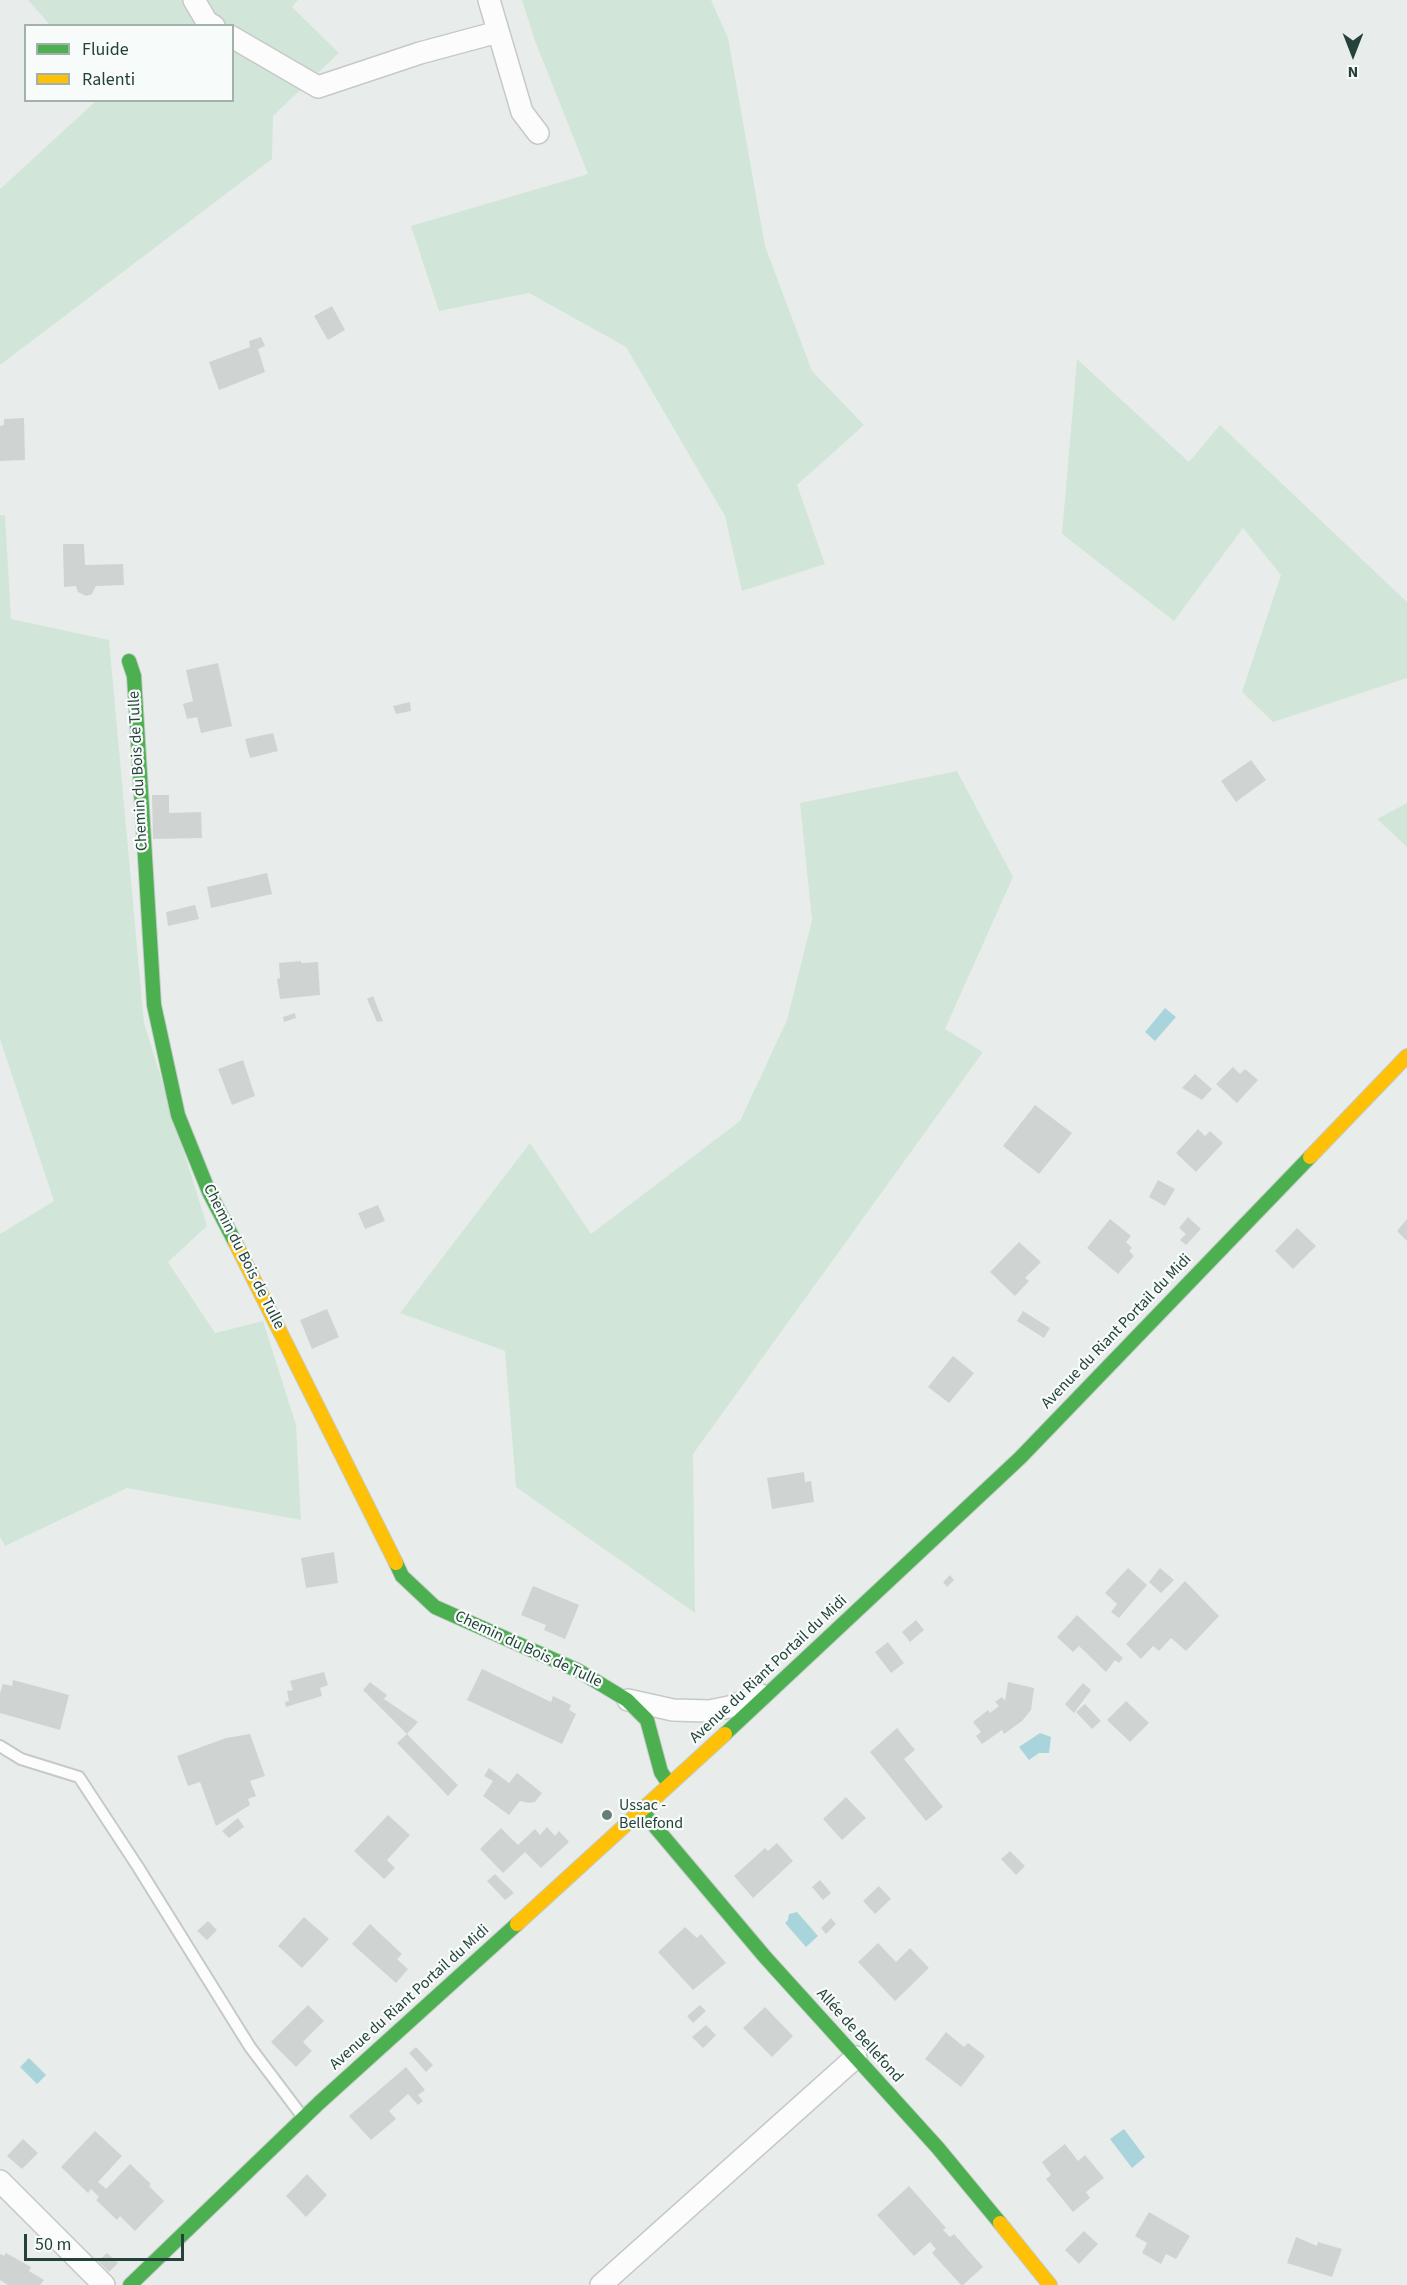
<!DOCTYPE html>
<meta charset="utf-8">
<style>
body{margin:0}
#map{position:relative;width:1407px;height:2285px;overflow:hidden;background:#e8edeb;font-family:"Source Sans 3",sans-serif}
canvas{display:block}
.legend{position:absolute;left:24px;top:24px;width:210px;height:78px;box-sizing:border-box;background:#f7fbf9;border:2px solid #a3b1ad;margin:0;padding:8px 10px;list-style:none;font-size:18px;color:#24423a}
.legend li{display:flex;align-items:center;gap:12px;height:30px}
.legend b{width:30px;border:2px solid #a3b1ad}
.north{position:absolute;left:1323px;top:24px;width:60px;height:60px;-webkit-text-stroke:4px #f7fbf9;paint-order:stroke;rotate:180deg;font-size:16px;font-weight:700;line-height:24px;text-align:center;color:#24423a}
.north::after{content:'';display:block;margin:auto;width:21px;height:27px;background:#24423a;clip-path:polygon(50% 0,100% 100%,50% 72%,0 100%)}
.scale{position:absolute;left:24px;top:2234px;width:160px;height:27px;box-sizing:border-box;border:3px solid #24423a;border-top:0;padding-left:8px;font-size:18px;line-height:21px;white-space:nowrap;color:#24423a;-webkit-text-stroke:4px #f7fbf9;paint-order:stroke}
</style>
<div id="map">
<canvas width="1407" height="2285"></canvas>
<ul class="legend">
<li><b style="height:8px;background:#4caf50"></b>Fluide</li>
<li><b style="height:8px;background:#ffc107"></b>Ralenti</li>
</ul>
<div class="north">N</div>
<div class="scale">50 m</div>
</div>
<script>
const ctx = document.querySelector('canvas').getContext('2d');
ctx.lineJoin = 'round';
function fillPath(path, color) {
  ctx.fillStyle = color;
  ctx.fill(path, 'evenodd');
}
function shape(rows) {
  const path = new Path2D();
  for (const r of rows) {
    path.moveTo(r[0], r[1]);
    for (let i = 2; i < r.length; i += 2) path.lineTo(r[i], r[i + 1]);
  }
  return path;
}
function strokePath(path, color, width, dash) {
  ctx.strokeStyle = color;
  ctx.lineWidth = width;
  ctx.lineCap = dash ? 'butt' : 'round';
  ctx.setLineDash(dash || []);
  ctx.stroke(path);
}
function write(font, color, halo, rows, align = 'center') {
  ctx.font = font + ' "Source Sans 3",sans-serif';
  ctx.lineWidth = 4.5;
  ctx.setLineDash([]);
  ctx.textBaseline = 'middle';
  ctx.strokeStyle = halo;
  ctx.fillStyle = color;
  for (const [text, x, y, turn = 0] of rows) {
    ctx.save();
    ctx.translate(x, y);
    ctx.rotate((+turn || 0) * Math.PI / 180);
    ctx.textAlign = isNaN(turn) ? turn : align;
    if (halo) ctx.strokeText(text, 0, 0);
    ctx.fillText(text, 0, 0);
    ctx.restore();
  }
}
fillPath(shape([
 [28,0,298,0,292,7,339,53,273,116,272,159,0,365,0,189,96,101,232,100,232,26,50,25],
 [522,0,711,0,728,38,765,246,812,371,864,425,797,485,825,564,742,591,725,516,626,347,529,293,439,311,411,226,588,174,535,41],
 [1077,359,1189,462,1220,425,1407,602,1407,678,1273,722,1242,692,1281,575,1243,528,1174,621,1062,534],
 [0,515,5,515,11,619,109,640,144,1023,207,1226,168,1262,215,1333,263,1321,296,1425,301,1520,127,1488,5,1546,0,1537,0,1234,54,1201,0,1039],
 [957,771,1013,877,945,1029,983,1052,693,1454,695,1613,516,1487,505,1351,400,1313,530,1143,591,1234,740,1121,787,1020,812,920,800,803],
 [1407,803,1407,847,1377,819]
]), '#d1e6d8');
fillPath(shape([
 [1165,1008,1176,1017,1155,1041,1145,1032],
 [1040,1733,1051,1737,1049,1753,1039,1753,1029,1760,1019,1747],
 [797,1912,818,1936,806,1947,785,1923,788,1920,789,1914],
 [29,2058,46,2075,37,2084,20,2067],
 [1124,2129,1145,2157,1132,2168,1110,2139]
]), '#a9d4db');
fillPath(shape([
 [332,306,345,330,328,340,314,316],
 [261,337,265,346,258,349,265,372,219,390,209,362,250,347,249,341],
 [24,418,25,460,0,461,0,426,4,425,4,419],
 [63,544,84,544,85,565,123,564,124,585,96,586,92,594,86,596,78,592,76,586,64,587],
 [218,663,232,726,201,733,197,717,187,719,183,704,193,701,186,670],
 [410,702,411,711,396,714,393,706],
 [273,733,278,751,250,758,245,739],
 [1251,760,1266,780,1236,802,1221,781],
 [152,795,169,795,169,813,201,812,202,838,153,839],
 [267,873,272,894,211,908,207,887],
 [195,905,199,919,168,926,166,912],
 [301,961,301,963,318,962,320,995,280,999,277,979,280,978,279,963],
 [373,996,383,1021,377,1022,367,999],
 [295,1013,296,1018,284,1022,283,1017],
 [243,1060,255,1096,232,1105,218,1069],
 [1233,1067,1240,1074,1245,1069,1258,1080,1237,1103,1216,1084],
 [1195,1074,1212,1089,1202,1100,1182,1088],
 [1035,1105,1072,1133,1039,1174,1003,1146],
 [1198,1129,1205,1136,1210,1131,1223,1143,1196,1172,1176,1153],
 [1158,1180,1175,1189,1165,1206,1149,1197],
 [378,1205,385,1221,365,1229,358,1213],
 [1188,1217,1201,1229,1186,1245,1180,1240,1186,1234,1179,1228],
 [1110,1219,1131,1236,1126,1242,1132,1248,1129,1251,1134,1256,1118,1274,1087,1248],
 [1407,1219,1407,1241,1397,1231],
 [1297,1228,1316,1246,1293,1269,1275,1251],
 [1019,1242,1041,1262,1025,1278,1029,1281,1015,1296,990,1272],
 [327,1309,339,1337,312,1349,300,1320],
 [1023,1311,1050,1328,1044,1338,1017,1321],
 [953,1356,974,1373,949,1403,928,1387],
 [804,1472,805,1482,811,1481,814,1502,772,1509,767,1478],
 [334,1552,338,1583,306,1588,301,1558],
 [1128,1568,1147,1585,1119,1618,1111,1612,1117,1604,1105,1593],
 [1160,1568,1174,1580,1161,1593,1149,1582],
 [950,1575,954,1580,947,1587,943,1582],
 [1185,1581,1219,1616,1186,1651,1171,1638,1159,1651,1153,1646,1141,1659,1126,1644],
 [533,1586,579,1605,565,1639,544,1630,546,1625,521,1615],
 [1077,1615,1123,1658,1119,1663,1115,1660,1106,1672,1079,1646,1073,1652,1057,1637],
 [916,1620,924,1630,910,1642,902,1632],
 [888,1642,904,1663,891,1673,875,1652],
 [482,1669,551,1702,553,1696,571,1705,569,1710,576,1714,562,1744,467,1700],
 [324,1672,328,1685,320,1688,322,1696,286,1707,285,1702,289,1701,287,1691,293,1690,290,1681],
 [13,1680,69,1695,60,1730,0,1713,0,1693,3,1684,12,1686],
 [370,1682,387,1695,384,1699,418,1722,407,1734,458,1785,448,1796,397,1743,407,1734,363,1690],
 [1008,1682,1034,1688,1031,1710,1022,1721,1004,1734,1002,1730,982,1744,976,1736,981,1732,973,1722,988,1710,990,1713,999,1706,995,1702,1002,1697,1005,1701],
 [1083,1683,1091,1690,1074,1713,1065,1704],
 [1126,1701,1149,1723,1130,1742,1107,1720],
 [1085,1704,1101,1721,1092,1729,1076,1712],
 [897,1728,915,1750,904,1759,943,1807,926,1821,870,1752],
 [250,1734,265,1776,250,1781,256,1796,248,1799,250,1805,216,1826,200,1782,188,1786,177,1756,226,1738],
 [489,1768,509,1783,517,1773,542,1793,535,1802,529,1803,520,1801,509,1815,483,1796,493,1781,484,1776],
 [846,1797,866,1818,842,1840,823,1819],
 [388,1815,410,1835,387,1860,395,1868,384,1879,354,1851],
 [238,1818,244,1827,229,1838,222,1831],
 [547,1827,555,1836,559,1831,569,1842,541,1868,525,1852,503,1873,480,1849,501,1828,518,1845,535,1829,540,1835],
 [777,1843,793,1861,753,1898,734,1876,765,1848,768,1851],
 [1010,1851,1025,1866,1016,1875,1001,1859],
 [495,1874,514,1893,505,1900,487,1881],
 [820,1880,831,1893,823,1900,812,1887],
 [879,1886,891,1899,875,1914,863,1901],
 [304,1917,329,1939,302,1968,278,1946],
 [831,1918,836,1924,826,1934,821,1928],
 [208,1921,217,1930,207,1940,197,1931],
 [370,1924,402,1954,397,1959,408,1969,396,1983,352,1944],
 [685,1927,697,1938,701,1934,726,1963,693,1990,658,1952],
 [878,1943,896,1962,910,1948,929,1968,895,2001,858,1962],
 [308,2005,324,2021,303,2042,312,2051,296,2067,271,2042],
 [700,2005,706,2011,693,2023,687,2016],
 [765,2007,793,2036,772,2057,743,2028],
 [706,2025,716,2035,703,2048,692,2037],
 [946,2032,964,2047,968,2043,985,2056,961,2087,925,2059],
 [416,2047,433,2065,426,2072,409,2053],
 [406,2067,425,2090,418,2095,423,2101,418,2105,408,2094,389,2111,396,2119,371,2140,349,2116],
 [95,2131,122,2156,98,2182,106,2189,130,2164,151,2184,149,2186,164,2201,135,2231,120,2216,117,2220,96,2200,99,2197,91,2189,88,2193,61,2167],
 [23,2139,38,2153,22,2169,7,2156],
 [1065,2144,1078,2161,1085,2155,1104,2178,1086,2192,1090,2198,1073,2212,1046,2179,1051,2175,1042,2162],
 [307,2174,327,2195,306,2217,286,2196],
 [909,2186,946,2228,943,2230,950,2237,954,2234,983,2267,963,2285,961,2285,932,2253,936,2249,930,2242,914,2256,877,2215],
 [1149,2212,1190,2236,1176,2259,1166,2254,1161,2264,1142,2253,1147,2243,1135,2236],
 [1084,2231,1098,2244,1079,2264,1065,2250],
 [1296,2237,1317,2246,1318,2242,1342,2249,1332,2277,1287,2263],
 [6,2253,31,2267,29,2271,44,2280,40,2285,8,2285,0,2280,0,2254,4,2256],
 [107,2253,118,2263,109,2272,98,2261]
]), '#cfd4d2');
const lane = shape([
 [0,1746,21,1759,79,1777,138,1867,250,2047,302,2116]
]);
const street = shape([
 [194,0,207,22,214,26],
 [489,0,522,112,538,133],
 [232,37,318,87,420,53,498,32],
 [628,1700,673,1710,709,1711,729,1707,761,1695],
 [0,2181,104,2285],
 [601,2285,856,2057]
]);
const fast = shape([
 [129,661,134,676,154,1005,178,1115,209,1192,235,1242],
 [396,1563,402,1576,435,1607,579,1671,627,1700,647,1720,661,1772,669,1784],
 [725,1734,1020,1458,1310,1157],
 [641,1810,765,1957,938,2148,1000,2223],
 [130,2285,319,2103,517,1924]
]);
const slow = shape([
 [1310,1157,1407,1056],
 [235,1242,396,1563],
 [517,1924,725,1734],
 [1000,2223,1050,2285]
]);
strokePath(lane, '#c5cac8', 14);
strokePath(street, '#c5cac8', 24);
strokePath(fast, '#c3cbc8', 16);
strokePath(slow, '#c3cbc8', 16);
strokePath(lane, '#fcfcfc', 10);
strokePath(street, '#fcfcfc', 21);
strokePath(fast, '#4caf50', 14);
strokePath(slow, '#ffc107', 14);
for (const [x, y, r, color] of [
 [607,1815,6,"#697e78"]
]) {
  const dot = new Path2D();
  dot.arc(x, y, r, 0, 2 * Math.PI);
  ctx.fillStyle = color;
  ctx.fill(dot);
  strokePath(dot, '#f7fbf9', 2);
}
write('16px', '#24423a', '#f7fbf9', [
 ["Chemin du Bois de Tulle",139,771,-93],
 ["Chemin du Bois de Tulle",243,1257,63],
 ["Avenue du Riant Portail du Midi",1117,1332,-46],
 ["Chemin du Bois de Tulle",528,1650,25],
 ["Avenue du Riant Portail du Midi",769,1670,-43],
 ["Avenue du Riant Portail du Midi",410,1998,-42],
 ["Allée de Bellefond",859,2036,48]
]);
write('16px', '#24423a', '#f7fbf9', [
 ["Ussac -",619,1806],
 ["Bellefond",619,1824]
], 'left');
</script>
